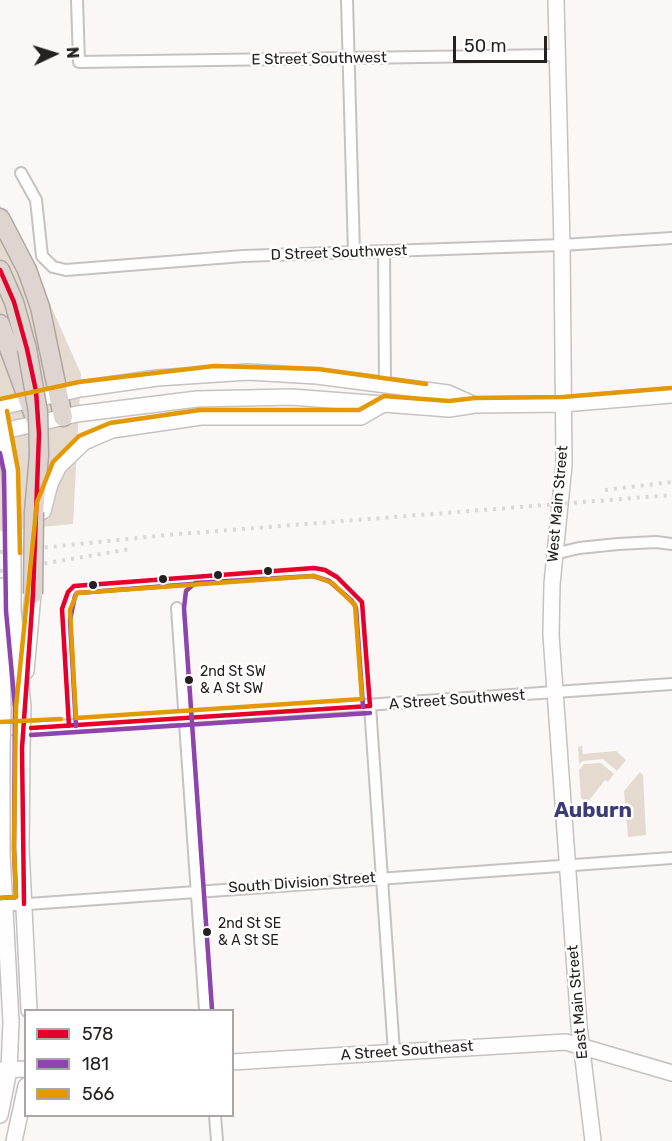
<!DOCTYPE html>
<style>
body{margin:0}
#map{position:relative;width:672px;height:1141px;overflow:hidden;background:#fbf7f7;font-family:Rubik,sans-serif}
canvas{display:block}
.legend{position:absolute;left:24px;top:1009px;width:210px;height:108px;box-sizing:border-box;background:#fff;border:2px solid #a8a6a6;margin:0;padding:8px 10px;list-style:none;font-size:18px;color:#262121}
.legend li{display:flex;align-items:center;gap:12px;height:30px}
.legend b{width:30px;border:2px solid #a8a6a6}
.north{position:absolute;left:24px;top:24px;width:60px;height:60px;-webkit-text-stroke:4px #fff;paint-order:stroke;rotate:86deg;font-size:16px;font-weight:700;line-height:24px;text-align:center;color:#262121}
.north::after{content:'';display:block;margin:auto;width:21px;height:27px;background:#262121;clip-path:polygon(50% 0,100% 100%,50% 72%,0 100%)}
.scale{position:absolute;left:453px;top:36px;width:94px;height:27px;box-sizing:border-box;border:3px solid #262121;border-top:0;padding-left:8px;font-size:18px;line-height:21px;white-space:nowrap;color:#262121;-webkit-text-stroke:4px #fff;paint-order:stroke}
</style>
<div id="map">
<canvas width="672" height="1141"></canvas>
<ul class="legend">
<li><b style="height:8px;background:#e4002b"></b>578</li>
<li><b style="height:8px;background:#8e44ad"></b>181</li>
<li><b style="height:8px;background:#e29903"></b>566</li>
</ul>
<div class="north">N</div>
<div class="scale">50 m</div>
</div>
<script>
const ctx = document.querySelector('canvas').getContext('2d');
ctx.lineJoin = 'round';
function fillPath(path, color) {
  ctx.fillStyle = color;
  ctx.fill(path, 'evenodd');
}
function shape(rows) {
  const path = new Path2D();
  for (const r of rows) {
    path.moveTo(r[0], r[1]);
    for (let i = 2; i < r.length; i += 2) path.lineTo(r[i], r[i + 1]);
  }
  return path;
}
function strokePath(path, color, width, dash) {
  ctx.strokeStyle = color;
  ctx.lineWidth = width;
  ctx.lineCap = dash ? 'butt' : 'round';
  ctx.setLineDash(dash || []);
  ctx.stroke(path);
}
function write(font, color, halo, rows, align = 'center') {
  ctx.font = font + ' Rubik,sans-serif';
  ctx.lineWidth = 5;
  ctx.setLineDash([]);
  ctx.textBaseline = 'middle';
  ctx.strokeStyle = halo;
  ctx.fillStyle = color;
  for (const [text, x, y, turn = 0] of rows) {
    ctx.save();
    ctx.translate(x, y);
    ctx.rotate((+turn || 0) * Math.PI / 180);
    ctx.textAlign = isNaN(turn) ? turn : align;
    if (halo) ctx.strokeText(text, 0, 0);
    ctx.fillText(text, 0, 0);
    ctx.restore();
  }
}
fillPath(shape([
 [0,205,16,227,81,374,73,524,0,531],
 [582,746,583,754,616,751,626,760,617,771,603,759,583,761,579,764,578,747],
 [601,763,614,774,608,782,605,780,587,803,581,798,579,770,584,764],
 [640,772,643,775,646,835,628,837,624,791]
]), '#e5dacf');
const street = shape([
 [77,0,79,62,558,55],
 [347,0,354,253],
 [21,173,36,200,42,256,53,267,66,270,243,256,562,245,672,238],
 [384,251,385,385],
 [554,554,579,548,618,544,656,542,672,544],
 [177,608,205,1010],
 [370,706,394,1052],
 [0,730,672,684],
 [0,906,672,858],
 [215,1116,217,1141]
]);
const secondary = shape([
 [556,0,562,245,564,465,552,584,551,635,579,1026,593,1141],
 [0,407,80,389,157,378,248,372,317,376,448,393,475,405],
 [0,432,77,414,197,399,291,397,449,409,475,405,563,404,672,395],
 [8,456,13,515],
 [43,511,50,484,59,466,84,442,112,430,201,417,361,417,385,403],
 [0,586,3,709],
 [13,586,13,610,23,707],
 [26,671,33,594],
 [22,748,21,848,29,1010],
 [232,1062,566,1042,672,1073],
 [0,1070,26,1069],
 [0,1115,9,1070,11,1022,2,854,2,749],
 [14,1141,26,1086]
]);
const highway = shape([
 [0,218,27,270,40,307,63,417],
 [0,270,14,302,27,349],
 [0,324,35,418],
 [34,512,39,455]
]);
strokePath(street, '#c6c2c1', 14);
strokePath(secondary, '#c6c2c1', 18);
strokePath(highway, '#b1a6a1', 21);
strokePath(street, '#fefefe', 10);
strokePath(secondary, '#fefefe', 15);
strokePath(highway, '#ded5d0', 18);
strokePath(shape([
 [605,490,672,482],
 [0,552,167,535,672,495],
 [0,571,130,549]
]), '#d8d8d8', 4, [3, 6]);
const secondaryBridge = shape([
 [0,412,8,456],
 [13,515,13,586],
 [22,748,23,707],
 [2,749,3,709]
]);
const highwayBridge = shape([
 [27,349,38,412,39,455],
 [33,594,34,512]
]);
strokePath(secondaryBridge, '#c6c2c1', 18, []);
strokePath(highwayBridge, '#b1a6a1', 21, []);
strokePath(secondaryBridge, '#fefefe', 15);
strokePath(highwayBridge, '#ded5d0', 18);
strokePath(shape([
 [0,270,14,302,27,349,36,391,39,434,33,594,22,748,24,904],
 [69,726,62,609,68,592,74,586,314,568,325,570,337,577,362,602,370,706],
 [31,728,370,706]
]), '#e4002b', 4.5);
strokePath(shape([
 [0,453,4,472,6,611,15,707,14,848,16,897,0,898],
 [76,726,70,620,75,596,77,593,218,582],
 [31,735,370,713],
 [212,1009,184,608,186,591,195,583,313,576,329,581,352,601,356,608,363,707]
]), '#8e44ad', 4.5);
strokePath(shape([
 [0,399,79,382,214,366,318,369,426,384],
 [7,411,18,470,20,553],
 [314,576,332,583,355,605,362,699,76,718,70,610,77,593,314,576],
 [0,722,61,719],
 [0,898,16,897,14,848,16,707,37,502,53,462,79,436,110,423,200,410,359,410,384,396,449,401,475,398,563,397,671,388]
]), '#e29903', 4.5);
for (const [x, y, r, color] of [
 [268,571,5,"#262121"],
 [218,575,5,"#262121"],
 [163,579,5,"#262121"],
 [93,585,5,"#262121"],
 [189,680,5,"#262121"],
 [207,932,5,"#262121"]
]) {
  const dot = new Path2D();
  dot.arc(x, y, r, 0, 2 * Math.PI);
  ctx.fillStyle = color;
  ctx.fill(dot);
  strokePath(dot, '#fff', 2);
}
write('14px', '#262121', '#fff', [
 ["2nd St SW",200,672],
 ["& A St SW",200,689],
 ["2nd St SE",218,924],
 ["& A St SE",218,941]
], 'left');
write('15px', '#262121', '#fff', [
 ["E Street Southwest",319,59,-1],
 ["D Street Southwest",339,253,-2],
 ["West Main Street",558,504,-85],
 ["A Street Southwest",457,700,-4],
 ["South Division Street",302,883,-4],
 ["East Main Street",578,1002,-95],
 ["A Street Southeast",407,1051,-4]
]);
write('bold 21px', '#3b3d79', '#fff', [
 ["Auburn",593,811]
]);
</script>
